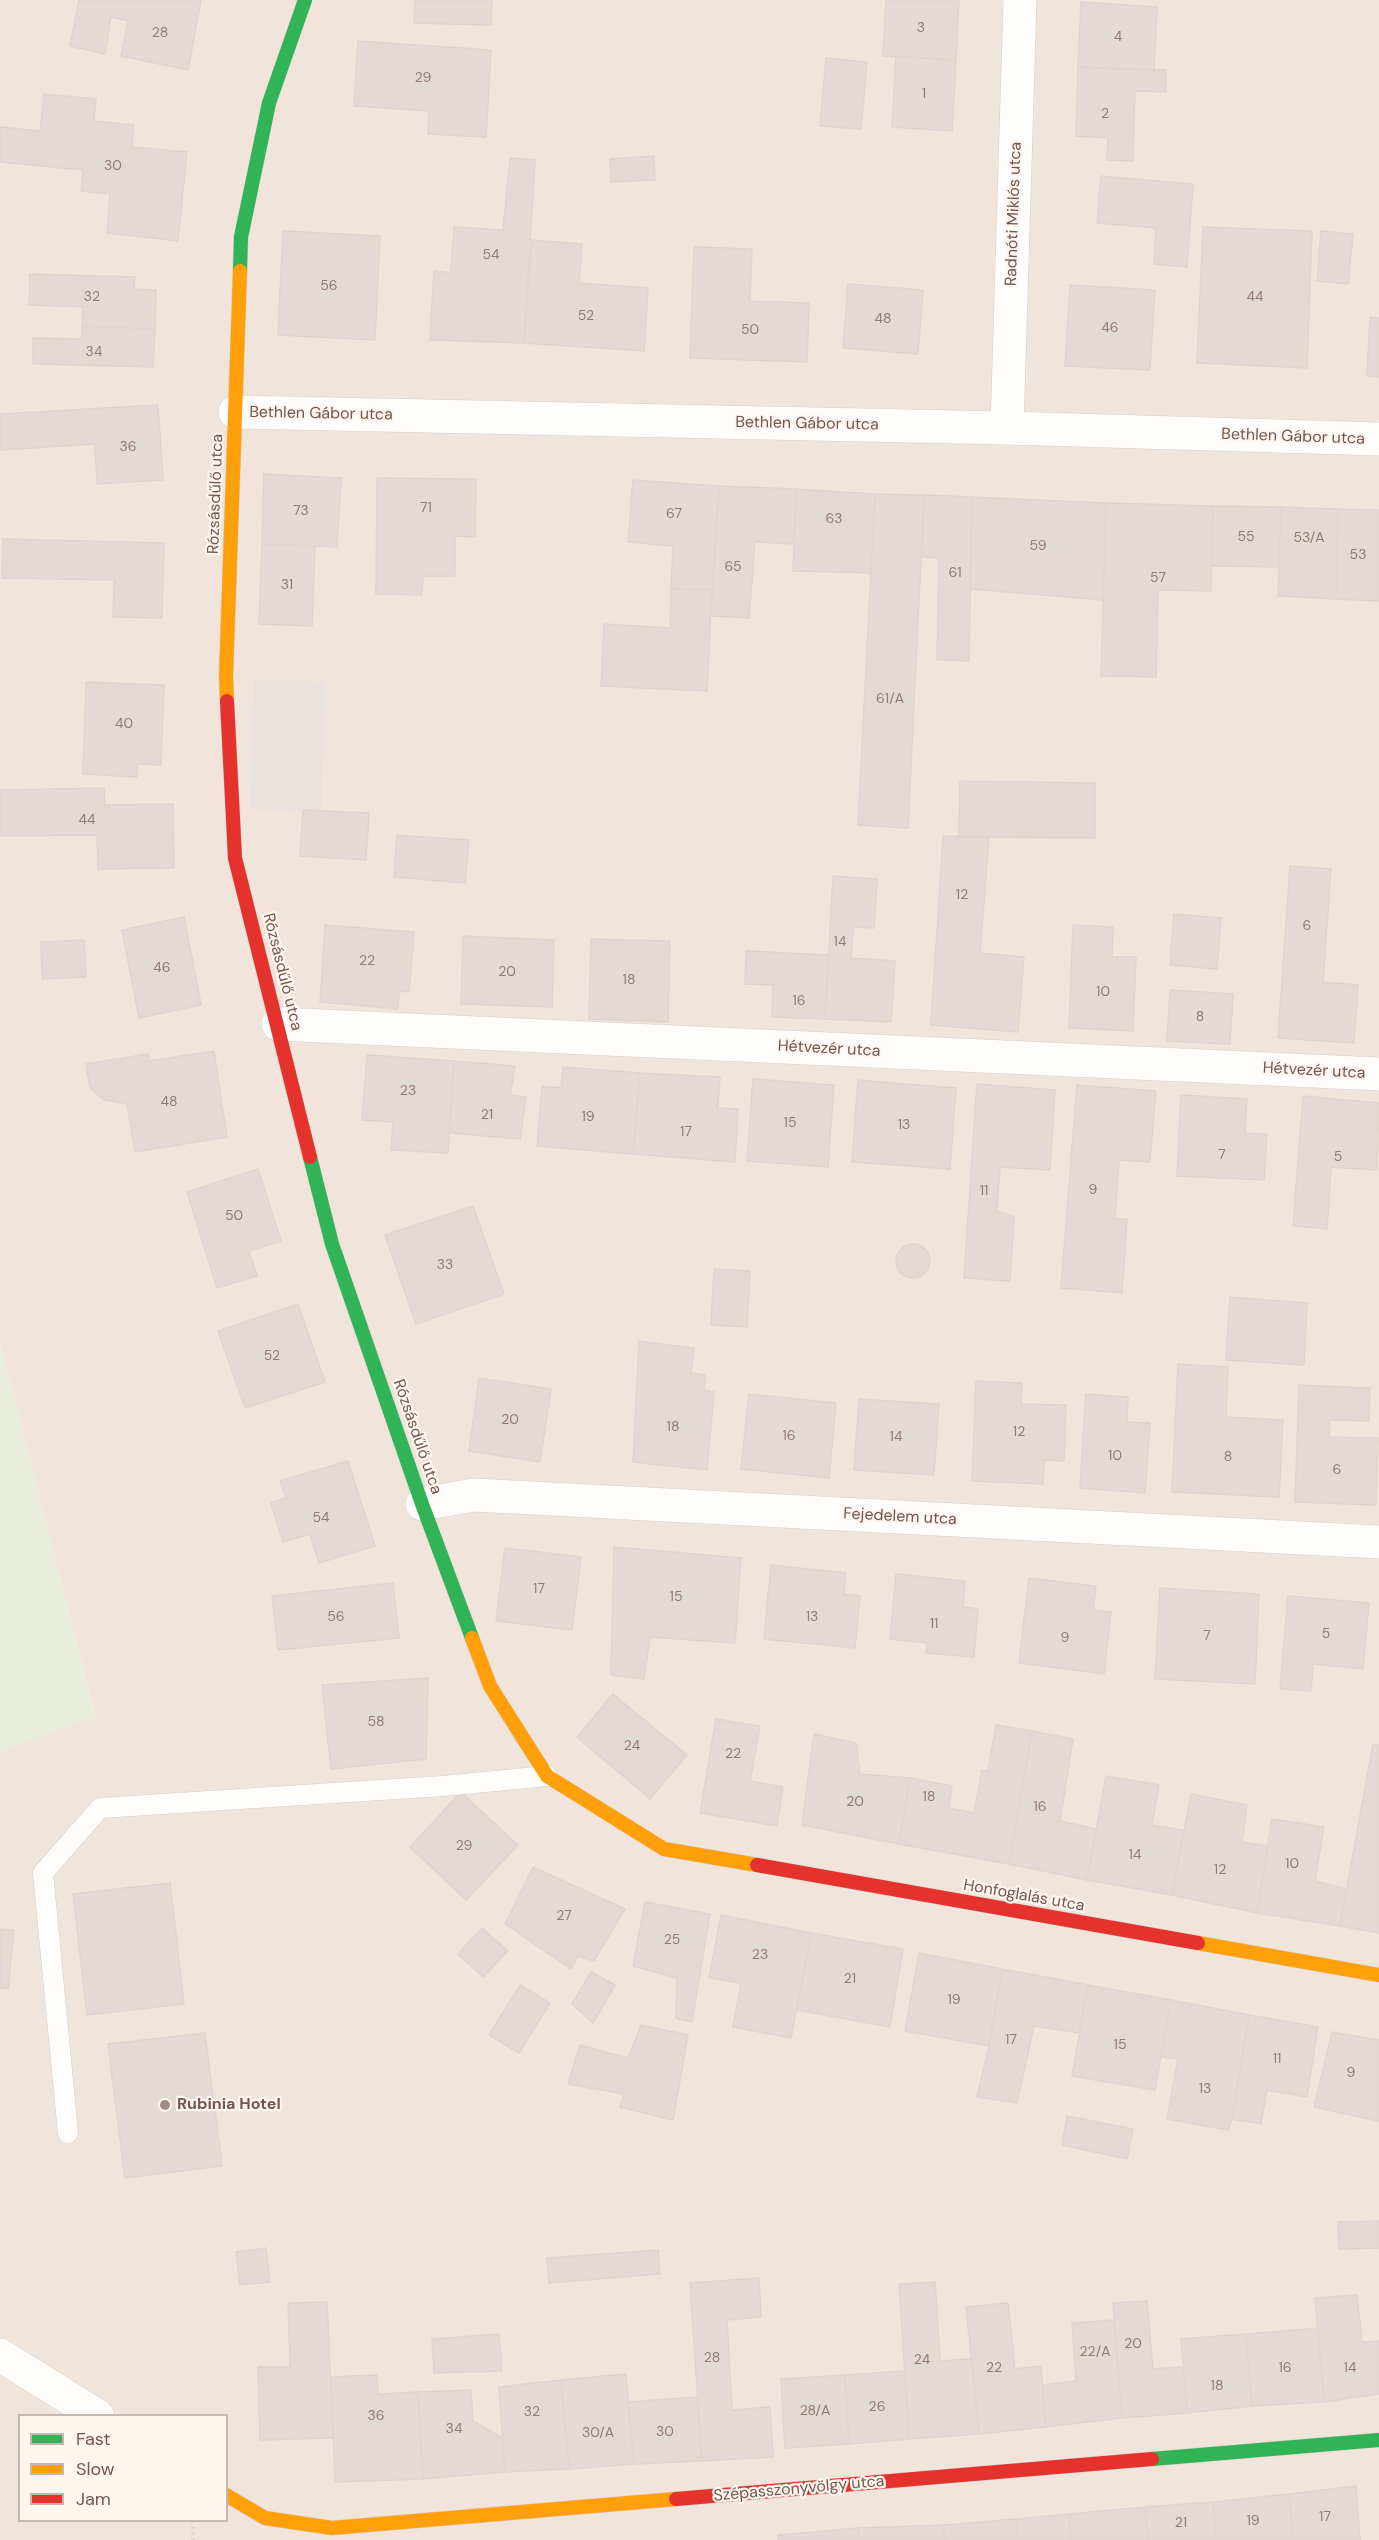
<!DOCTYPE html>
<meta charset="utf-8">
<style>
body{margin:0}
#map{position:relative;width:1379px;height:2540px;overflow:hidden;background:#f7f2ed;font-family:"DM Sans",sans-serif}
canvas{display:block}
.legend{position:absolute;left:18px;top:2414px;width:210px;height:108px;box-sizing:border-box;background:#fef6ef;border:2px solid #c7b6af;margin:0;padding:8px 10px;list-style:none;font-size:18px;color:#75564e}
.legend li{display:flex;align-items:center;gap:12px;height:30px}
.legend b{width:30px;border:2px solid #c7b6af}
</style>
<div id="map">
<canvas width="1379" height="2540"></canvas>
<ul class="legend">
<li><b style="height:8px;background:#30b455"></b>Fast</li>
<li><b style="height:8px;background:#ff9f0a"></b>Slow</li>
<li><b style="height:8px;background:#e5322d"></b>Jam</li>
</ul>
</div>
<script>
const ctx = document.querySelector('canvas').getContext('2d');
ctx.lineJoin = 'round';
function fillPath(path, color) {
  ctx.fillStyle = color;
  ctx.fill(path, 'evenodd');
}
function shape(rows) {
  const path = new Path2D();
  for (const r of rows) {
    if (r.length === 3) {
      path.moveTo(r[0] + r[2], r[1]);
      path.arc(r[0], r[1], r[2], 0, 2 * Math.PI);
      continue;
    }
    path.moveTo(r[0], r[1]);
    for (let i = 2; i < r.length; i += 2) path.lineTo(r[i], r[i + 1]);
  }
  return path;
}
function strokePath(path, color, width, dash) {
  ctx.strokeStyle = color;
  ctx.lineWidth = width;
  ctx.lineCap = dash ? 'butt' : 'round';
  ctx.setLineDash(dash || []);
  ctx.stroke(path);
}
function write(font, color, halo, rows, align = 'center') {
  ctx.font = font + ' "DM Sans",sans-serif';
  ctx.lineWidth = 4.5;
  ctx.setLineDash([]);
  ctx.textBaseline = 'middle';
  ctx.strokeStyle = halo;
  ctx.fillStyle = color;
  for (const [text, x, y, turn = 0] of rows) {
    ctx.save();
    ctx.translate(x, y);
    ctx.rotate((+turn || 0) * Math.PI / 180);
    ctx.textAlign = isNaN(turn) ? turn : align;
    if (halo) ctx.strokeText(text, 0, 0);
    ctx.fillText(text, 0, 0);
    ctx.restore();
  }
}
fillPath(shape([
 [0,0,1379,0,1379,2540,0,2540,0,1751,95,1716,0,1343],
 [20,2416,226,2416,226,2520,20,2520]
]), '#f0e4db');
fillPath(shape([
 [254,680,325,682,321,811,250,809]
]), '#eae2de');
fillPath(shape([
 [0,1343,95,1717,0,1751]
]), '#e7edd8');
const building = shape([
 [79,0,201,0,188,70,121,56,128,21,111,17,105,54,70,46,79,0],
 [415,0,492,0,491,25,414,23,415,0],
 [886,0,959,0,956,60,883,56,886,0],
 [1081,2,1157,7,1154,71,1078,67,1081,2],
 [358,41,491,50,486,137,428,134,429,111,354,106,358,41],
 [896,56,956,60,952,131,892,127,896,56],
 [826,58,867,62,861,129,820,126,826,58],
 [1078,67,1166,70,1166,92,1135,91,1133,161,1107,160,1108,138,1076,136,1078,67],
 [44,94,96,99,94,121,134,125,132,147,187,152,178,241,107,233,110,194,81,191,83,170,0,162,0,127,40,131,44,94],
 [654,156,655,180,611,182,610,159,654,156],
 [510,158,535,160,524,343,430,340,434,271,451,273,454,227,503,230,510,158],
 [1101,176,1193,184,1187,267,1154,264,1156,228,1097,223,1101,176],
 [1203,227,1312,231,1307,368,1197,363,1203,227],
 [283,231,380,236,375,340,278,335,283,231],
 [1321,231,1353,234,1348,284,1317,281,1321,231],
 [532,240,582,244,579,283,648,288,644,351,524,343,532,240],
 [694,247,752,249,750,301,809,303,807,362,690,358,694,247],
 [30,274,135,277,134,289,156,290,155,329,82,326,83,307,29,305,30,274],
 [848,284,923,290,918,354,843,348,848,284],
 [1070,285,1155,290,1150,370,1065,366,1070,285],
 [1370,317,1379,318,1379,377,1367,376,1370,317],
 [82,326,155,329,153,367,33,364,33,338,82,339,82,326],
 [158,405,163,480,97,484,95,444,0,450,0,414,158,405],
 [264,474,341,478,337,547,262,544,264,474],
 [377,478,476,479,475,537,455,536,455,576,423,576,422,595,376,594,377,478],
 [633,480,719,486,712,590,671,589,673,546,628,542,633,480],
 [719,486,796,489,794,544,755,542,749,618,711,616,719,486],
 [796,489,875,494,871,573,793,571,796,489],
 [875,494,924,495,908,828,858,825,875,494],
 [924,495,972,497,969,661,937,660,939,558,922,557,924,495],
 [972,497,1106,503,1103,600,970,589,972,497],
 [1106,503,1213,506,1211,591,1158,590,1156,677,1101,676,1106,503],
 [1213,506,1281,507,1279,567,1212,566,1213,506],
 [1281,507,1338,509,1336,599,1278,596,1281,507],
 [1338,509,1379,510,1379,601,1336,599,1338,509],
 [3,539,164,543,162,618,113,617,114,580,2,578,3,539],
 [262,544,315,546,312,626,259,624,262,544],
 [671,589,712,590,707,691,601,686,604,624,670,628,671,589],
 [86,682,164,685,161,765,138,764,137,777,83,774,86,682],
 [960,781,1095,783,1095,838,959,837,960,781],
 [104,788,105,805,173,804,174,868,98,869,97,835,0,836,0,790,104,788],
 [303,810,369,813,366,860,300,856,303,810],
 [397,835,469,840,465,883,394,877,397,835],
 [943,836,989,837,980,953,1024,957,1018,1032,931,1025,943,836],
 [1290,866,1331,869,1323,982,1358,985,1354,1043,1278,1038,1290,866],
 [833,876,877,879,874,928,853,927,851,958,895,961,891,1022,825,1019,833,876],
 [1174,914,1221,918,1217,969,1170,965,1174,914],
 [184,917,201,1005,139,1018,122,930,184,917],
 [325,925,414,932,409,992,399,991,398,1009,320,1002,325,925],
 [1073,925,1113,927,1112,957,1136,957,1133,1031,1069,1028,1073,925],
 [463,936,554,940,552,1007,461,1004,463,936],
 [591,939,670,941,668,1022,589,1019,591,939],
 [84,940,86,977,42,979,41,942,84,940],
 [746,951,828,955,825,1019,772,1017,773,985,745,984,746,951],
 [1170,990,1233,994,1230,1044,1167,1041,1170,990],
 [214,1051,227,1137,135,1152,127,1104,104,1100,90,1088,86,1064,148,1054,149,1061,214,1051],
 [367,1055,454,1061,448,1153,391,1150,393,1122,362,1120,367,1055],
 [454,1061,515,1066,510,1095,526,1097,520,1139,449,1133,454,1061],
 [563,1067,640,1073,633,1154,537,1146,542,1086,561,1088,563,1067],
 [640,1073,720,1077,718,1108,738,1109,735,1162,633,1154,640,1073],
 [753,1079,834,1085,828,1167,747,1161,753,1079],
 [858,1080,956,1088,950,1169,852,1162,858,1080],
 [977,1084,1055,1090,1050,1170,1000,1167,997,1211,1014,1217,1010,1281,964,1278,977,1084],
 [1077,1085,1156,1091,1150,1162,1119,1160,1115,1219,1127,1219,1122,1293,1061,1288,1077,1085],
 [1181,1095,1247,1099,1245,1133,1267,1134,1264,1180,1177,1176,1181,1095],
 [1303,1096,1379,1103,1377,1170,1331,1167,1327,1229,1293,1226,1303,1096],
 [258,1169,281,1241,249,1251,257,1276,217,1288,187,1192,258,1169],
 [473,1206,504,1294,416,1324,385,1235,473,1206],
 [913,1261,17],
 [714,1269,750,1271,747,1327,711,1325,714,1269],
 [1230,1297,1307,1303,1304,1365,1226,1360,1230,1297],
 [298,1304,325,1382,245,1408,218,1331,298,1304],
 [639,1341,694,1348,691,1373,705,1375,704,1390,714,1392,707,1470,633,1462,639,1341],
 [1178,1364,1228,1367,1226,1417,1283,1420,1279,1497,1172,1492,1178,1364],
 [479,1378,551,1389,540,1462,469,1451,479,1378],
 [976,1381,1022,1383,1021,1404,1066,1405,1064,1461,1044,1460,1043,1484,972,1481,976,1381],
 [1299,1385,1370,1388,1369,1421,1330,1420,1329,1437,1378,1438,1376,1505,1295,1502,1299,1385],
 [749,1394,836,1403,829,1478,741,1469,749,1394],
 [1086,1394,1128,1397,1127,1422,1150,1423,1145,1493,1080,1488,1086,1394],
 [859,1399,939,1404,934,1475,854,1470,859,1399],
 [348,1461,375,1546,319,1563,310,1534,283,1542,271,1503,286,1498,280,1481,348,1461],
 [614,1547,741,1558,735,1643,650,1637,644,1679,611,1675,614,1547],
 [505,1548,581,1557,572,1630,496,1621,505,1548],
 [771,1565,846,1573,844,1594,860,1596,855,1648,764,1639,771,1565],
 [896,1574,965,1581,963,1607,978,1609,974,1657,926,1653,927,1643,890,1639,896,1574],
 [1029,1578,1096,1586,1093,1610,1111,1612,1104,1674,1019,1663,1029,1578],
 [393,1583,399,1638,278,1650,272,1596,393,1583],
 [1160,1588,1259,1594,1255,1684,1155,1679,1160,1588],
 [1288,1596,1369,1603,1363,1669,1313,1664,1311,1691,1280,1689,1288,1596],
 [428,1678,426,1759,331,1769,322,1685,428,1678],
 [613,1694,687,1755,650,1799,577,1737,613,1694],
 [716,1719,760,1726,750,1781,783,1787,777,1826,700,1813,716,1719],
 [996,1725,1032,1731,1009,1864,899,1844,910,1778,952,1786,949,1808,974,1813,982,1770,988,1771,996,1725],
 [1032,1731,1073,1739,1060,1821,1096,1829,1087,1880,1009,1864,1032,1731],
 [814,1734,856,1743,860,1774,910,1778,899,1844,802,1825,814,1734],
 [1373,1744,1379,1745,1379,1933,1340,1926,1373,1744],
 [1106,1776,1159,1785,1152,1825,1183,1830,1172,1895,1087,1880,1106,1776],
 [461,1792,518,1845,466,1900,410,1847,461,1792],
 [1191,1794,1247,1805,1242,1842,1268,1846,1257,1913,1172,1895,1191,1794],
 [1272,1819,1324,1827,1315,1881,1346,1889,1340,1926,1257,1913,1272,1819],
 [533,1867,625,1909,594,1961,578,1956,571,1969,505,1924,533,1867],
 [170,1883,184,2004,87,2015,73,1894,170,1883],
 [645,1902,710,1914,692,2022,676,2018,677,1978,633,1966,645,1902],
 [721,1915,811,1933,791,2038,733,2027,741,1983,709,1978,721,1915],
 [482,1928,508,1951,483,1977,458,1954,482,1928],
 [0,1929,14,1930,8,1989,0,1988,0,1929],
 [811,1933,903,1949,890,2027,797,2010,811,1933],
 [919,1953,1002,1969,989,2046,905,2031,919,1953],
 [1002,1969,1088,1985,1079,2033,1034,2026,1017,2103,977,2097,989,2046,1002,1969],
 [591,1972,615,1985,593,2023,572,2004,591,1972],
 [520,1985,550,2003,519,2053,489,2035,520,1985],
 [1088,1985,1171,2000,1155,2090,1072,2076,1088,1985],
 [1171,2000,1249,2015,1232,2119,1228,2130,1167,2119,1178,2059,1161,2057,1171,2000],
 [1249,2015,1318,2027,1307,2097,1267,2090,1261,2124,1232,2119,1249,2015],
 [641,2025,688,2035,673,2120,620,2107,624,2094,568,2084,580,2045,628,2058,641,2025],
 [1332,2032,1379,2040,1379,2121,1314,2107,1332,2032],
 [205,2033,222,2166,125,2178,108,2044,205,2033],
 [1067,2116,1133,2129,1127,2159,1062,2145,1067,2116],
 [1379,2221,1379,2248,1339,2249,1338,2222,1379,2221],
 [266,2248,270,2282,240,2285,236,2252,266,2248],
 [658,2250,660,2274,549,2283,547,2258,658,2250],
 [759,2278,761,2317,727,2320,732,2410,770,2407,773,2457,702,2461,690,2283,759,2278],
 [935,2282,940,2361,972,2359,979,2434,909,2439,899,2284,935,2282],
 [1357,2295,1362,2342,1379,2341,1379,2394,1324,2402,1315,2298,1357,2295],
 [1147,2301,1153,2369,1183,2367,1187,2413,1122,2418,1113,2303,1147,2301],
 [327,2302,333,2438,260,2440,258,2367,290,2367,288,2303,327,2302],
 [1008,2303,1015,2369,1041,2366,1046,2427,979,2434,966,2307,1008,2303],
 [1114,2320,1122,2418,1046,2427,1042,2385,1076,2381,1072,2323,1114,2320],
 [1318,2328,1324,2402,1252,2406,1246,2334,1318,2328],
 [499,2334,502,2371,434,2373,432,2339,499,2334],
 [1246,2334,1252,2406,1187,2413,1181,2339,1246,2334],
 [905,2371,909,2439,849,2444,845,2375,905,2371],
 [626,2374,634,2464,569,2469,561,2380,626,2374],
 [377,2375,378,2394,418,2392,423,2479,335,2482,331,2377,377,2375],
 [845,2375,849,2444,785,2448,781,2379,845,2375],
 [561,2380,569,2469,505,2472,499,2387,561,2380],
 [471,2390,473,2421,502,2438,505,2472,423,2479,418,2392,471,2390],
 [697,2397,702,2461,634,2464,628,2402,697,2397],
 [1356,2486,1360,2540,1293,2540,1289,2494,1356,2486],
 [1289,2494,1293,2540,1216,2540,1213,2502,1289,2494],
 [1213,2502,1216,2540,1148,2540,1145,2507,1213,2502],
 [1145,2507,1148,2540,1071,2540,1069,2514,1145,2507],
 [1069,2514,1071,2540,1018,2540,1016,2519,1069,2514],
 [1016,2519,1018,2540,945,2540,943,2525,1016,2519],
 [943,2525,945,2540,859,2540,858,2528,943,2525],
 [858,2528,859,2540,778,2540,778,2535,858,2528]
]);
fillPath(building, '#e3dad5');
strokePath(building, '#e0d4cf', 1.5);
const lane = shape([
 [68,2133,43,1873,100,1808,443,1786,547,1776]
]);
const street = shape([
 [235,412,1007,428,1379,439],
 [1007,428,1020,0],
 [278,1024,1379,1074],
 [422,1504,474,1495,1379,1542],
 [0,2355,98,2416]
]);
const fast = shape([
 [240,271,241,237,269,103,305,0],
 [310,1157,332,1244,422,1504,472,1638],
 [1152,2459,1379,2440]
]);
const slow = shape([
 [227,701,226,676,240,271],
 [472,1638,490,1686,547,1776,664,1849,757,1865],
 [1198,1943,1379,1975],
 [226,2495,265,2518,332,2528,676,2499]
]);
const jam = shape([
 [227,701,235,858,310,1157],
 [757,1865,1198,1943],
 [676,2499,1152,2459]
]);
strokePath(lane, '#d6ceca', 21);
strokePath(street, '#d6ceca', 34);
strokePath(fast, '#d7ceca', 15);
strokePath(slow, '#d7ceca', 15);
strokePath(jam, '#d7ceca', 15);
strokePath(shape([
 [193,2521,193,2540]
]), '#dad1cf', 4, [1.5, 4.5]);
strokePath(lane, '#fefdfc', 20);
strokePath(street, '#fefdfc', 33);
strokePath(fast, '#30b455', 14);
strokePath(slow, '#ff9f0a', 14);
strokePath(jam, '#e5322d', 14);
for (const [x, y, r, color] of [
 [165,2105,6,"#a28d86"]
]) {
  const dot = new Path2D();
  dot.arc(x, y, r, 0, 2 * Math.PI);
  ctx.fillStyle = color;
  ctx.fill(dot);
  strokePath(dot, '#fef6ef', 2);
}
write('14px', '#927972', null, [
 ["3",921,28],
 ["28",160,33],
 ["4",1118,37],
 ["29",423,78],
 ["1",924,94],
 ["2",1105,114],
 ["30",113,166],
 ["54",491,255],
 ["56",329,286],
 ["32",92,297],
 ["44",1255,297],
 ["52",586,316],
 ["48",883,319],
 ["46",1110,328],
 ["50",750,330],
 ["34",94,352],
 ["36",128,447],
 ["71",426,508],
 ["73",301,511],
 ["67",674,514],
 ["63",834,519],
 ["55",1246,537],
 ["53/A",1309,538],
 ["59",1038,546],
 ["53",1358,555],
 ["65",733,567],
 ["61",955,573],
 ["57",1158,578],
 ["31",287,585],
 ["61/A",890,699],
 ["40",124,724],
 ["44",87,820],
 ["12",962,895],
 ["6",1307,926],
 ["14",840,942],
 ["22",367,961],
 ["46",162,968],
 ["20",507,972],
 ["18",629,980],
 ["10",1103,992],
 ["16",799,1001],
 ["8",1200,1017],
 ["23",408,1091],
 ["48",169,1102],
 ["21",487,1115],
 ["19",588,1117],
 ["15",790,1123],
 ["13",904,1125],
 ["17",686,1132],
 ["7",1222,1155],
 ["5",1338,1157],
 ["9",1093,1190],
 ["11",984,1191],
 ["50",234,1216],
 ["33",445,1265],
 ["52",272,1356],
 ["20",510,1420],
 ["18",673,1427],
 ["12",1019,1432],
 ["16",789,1436],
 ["14",896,1437],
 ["10",1115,1456],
 ["8",1228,1457],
 ["6",1337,1470],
 ["54",321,1518],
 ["17",539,1589],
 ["15",676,1597],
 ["56",336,1617],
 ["13",812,1617],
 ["11",934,1624],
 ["5",1326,1634],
 ["7",1207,1636],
 ["9",1065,1638],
 ["58",376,1722],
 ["24",632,1746],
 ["22",733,1754],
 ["18",929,1797],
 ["20",855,1802],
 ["16",1040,1807],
 ["29",464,1846],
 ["14",1135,1855],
 ["10",1292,1864],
 ["12",1220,1870],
 ["27",564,1916],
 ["25",672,1940],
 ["23",760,1955],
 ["21",850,1979],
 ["19",954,2000],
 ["17",1011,2040],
 ["15",1120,2045],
 ["11",1277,2059],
 ["9",1351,2073],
 ["13",1205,2089],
 ["20",1133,2344],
 ["22/A",1095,2352],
 ["28",712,2358],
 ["24",922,2360],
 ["22",994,2368],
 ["16",1285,2368],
 ["14",1350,2368],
 ["18",1217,2386],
 ["26",877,2407],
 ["28/A",815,2411],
 ["32",532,2412],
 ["36",376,2416],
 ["34",454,2429],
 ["30",665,2432],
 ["30/A",598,2433],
 ["17",1325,2517],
 ["19",1253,2521],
 ["21",1181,2523]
]);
write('16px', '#75564e', '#fef6ef', [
 ["Radnóti Miklós utca",1014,214,-88],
 ["Bethlen Gábor utca",321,414,1],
 ["Bethlen Gábor utca",807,424,1],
 ["Bethlen Gábor utca",1293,437,2],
 ["Rózsásdűlő utca",216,494,-88],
 ["Rózsásdűlő utca",282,972,76],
 ["Hétvezér utca",829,1049,3],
 ["Hétvezér utca",1314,1071,3],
 ["Rózsásdűlő utca",417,1437,71],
 ["Fejedelem utca",900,1517,3],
 ["Honfoglalás utca",1024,1896,10],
 ["Szépasszonyvölgy utca",799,2489,-5]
]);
write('bold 16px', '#75564e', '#fef6ef', [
 ["Rubinia Hotel",177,2105]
], 'left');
</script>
